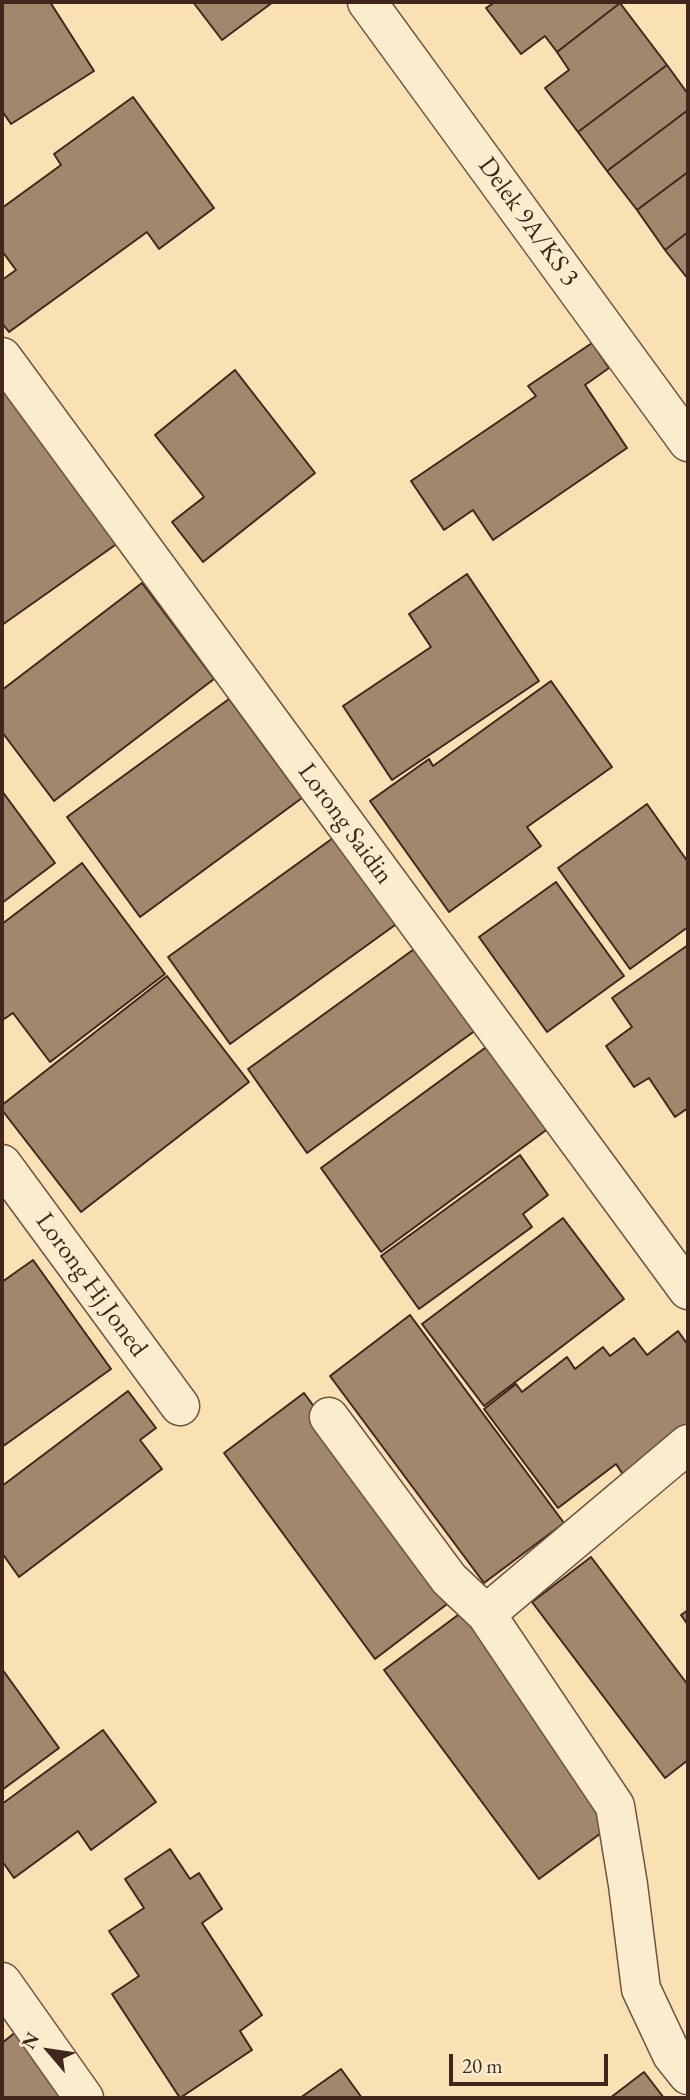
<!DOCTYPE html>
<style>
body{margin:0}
#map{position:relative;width:690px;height:2100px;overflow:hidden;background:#fae1b4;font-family:"EB Garamond",serif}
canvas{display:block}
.frame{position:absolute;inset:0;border:4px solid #40261d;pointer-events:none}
.north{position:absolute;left:14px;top:2016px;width:70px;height:70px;-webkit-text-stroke:5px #fcecce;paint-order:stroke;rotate:299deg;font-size:19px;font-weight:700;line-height:28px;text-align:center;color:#40261d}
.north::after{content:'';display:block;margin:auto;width:24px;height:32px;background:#40261d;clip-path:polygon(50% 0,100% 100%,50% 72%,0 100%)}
.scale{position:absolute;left:449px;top:2054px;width:159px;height:32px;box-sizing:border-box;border:4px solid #40261d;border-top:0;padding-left:9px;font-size:21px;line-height:24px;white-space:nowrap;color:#40261d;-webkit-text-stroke:5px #fcecce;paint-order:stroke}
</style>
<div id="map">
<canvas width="690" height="2100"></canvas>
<div class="frame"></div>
<div class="north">N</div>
<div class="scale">20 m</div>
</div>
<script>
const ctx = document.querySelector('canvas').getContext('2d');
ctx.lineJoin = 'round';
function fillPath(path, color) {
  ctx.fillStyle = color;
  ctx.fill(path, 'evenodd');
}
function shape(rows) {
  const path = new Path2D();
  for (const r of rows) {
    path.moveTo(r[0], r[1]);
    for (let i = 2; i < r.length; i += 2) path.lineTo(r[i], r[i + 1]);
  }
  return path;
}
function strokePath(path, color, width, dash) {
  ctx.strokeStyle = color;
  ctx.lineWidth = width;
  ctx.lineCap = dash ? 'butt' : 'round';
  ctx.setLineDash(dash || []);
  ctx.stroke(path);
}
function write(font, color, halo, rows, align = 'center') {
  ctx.font = font + ' "EB Garamond",serif';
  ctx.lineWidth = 7;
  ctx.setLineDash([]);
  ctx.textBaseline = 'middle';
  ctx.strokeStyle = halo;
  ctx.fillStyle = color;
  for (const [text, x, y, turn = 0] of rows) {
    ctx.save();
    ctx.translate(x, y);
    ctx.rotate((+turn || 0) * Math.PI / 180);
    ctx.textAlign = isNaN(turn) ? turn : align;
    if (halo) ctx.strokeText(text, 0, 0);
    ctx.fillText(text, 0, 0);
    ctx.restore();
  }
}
const building = shape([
 [2,2,50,2,94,71,11,124,2,111,2,2],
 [193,2,273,2,222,40,193,2],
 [495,2,619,2,620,3,557,52,545,36,521,54,486,8,495,2],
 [620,3,667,65,578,132,545,88,569,70,557,52,620,3],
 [667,65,688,94,688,110,607,171,578,132,667,65],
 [133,97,214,208,159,249,147,232,9,332,2,323,2,280,16,270,2,251,2,208,61,165,54,154,133,97],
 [688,110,688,172,637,210,607,171,688,110],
 [688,172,688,232,665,250,637,210,688,172],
 [688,232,688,279,665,250,688,232],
 [592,343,609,368,585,385,627,448,493,540,473,510,444,530,411,481,536,396,528,386,592,343],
 [235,370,315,473,203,562,172,522,204,497,155,435,235,370],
 [2,387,118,543,2,625,2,387],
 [467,574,539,681,392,780,343,706,431,647,409,614,467,574],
 [142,583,214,679,54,801,2,732,2,690,142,583],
 [551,681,612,767,527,827,541,846,449,912,370,801,429,759,433,766,551,681],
 [229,699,302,798,140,917,67,817,229,699],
 [2,791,55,863,2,903,2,791],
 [647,804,688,862,688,927,630,969,558,868,647,804],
 [340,833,402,920,230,1044,168,957,340,833],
 [82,863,165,974,50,1062,13,1013,4,1019,2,1016,2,924,82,863],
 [556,882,624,976,547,1032,479,937,556,882],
 [688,945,688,1108,675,1117,649,1078,634,1087,606,1046,632,1027,612,998,688,945],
 [417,947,476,1030,307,1153,248,1069,417,947],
 [167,976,249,1082,81,1212,2,1110,2,1105,167,976],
 [489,1045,549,1128,381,1252,321,1168,489,1045],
 [520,1155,548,1195,523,1214,532,1227,419,1309,381,1256,520,1155],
 [563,1218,624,1299,484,1406,422,1324,563,1218],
 [33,1260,111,1369,2,1447,2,1282,33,1260],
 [410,1315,564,1523,484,1583,330,1376,410,1315],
 [678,1331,688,1345,688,1427,624,1476,616,1464,558,1508,484,1409,516,1384,522,1392,567,1357,575,1369,603,1347,610,1356,634,1338,647,1355,678,1331],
 [128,1391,156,1428,140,1440,162,1469,19,1577,2,1553,2,1486,128,1391],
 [304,1393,455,1598,375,1659,224,1453,304,1393],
 [591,1557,688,1685,688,1760,665,1778,532,1602,591,1557],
 [688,1610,688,1625,681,1615,688,1610],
 [462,1612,616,1822,539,1879,384,1670,462,1612],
 [2,1669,59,1748,2,1790,2,1669],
 [103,1730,156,1802,91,1850,78,1831,14,1878,2,1861,2,1804,103,1730],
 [170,1849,190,1879,199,1873,222,1909,202,1923,262,2015,240,2031,252,2050,180,2098,112,1994,139,1976,109,1931,144,1908,125,1879,170,1849],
 [22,2027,77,2098,2,2098,2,2043,22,2027],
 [341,2069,362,2098,300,2098,341,2069],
 [644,2072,664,2098,610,2098,644,2072]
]);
fillPath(building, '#a1876c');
strokePath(building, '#40261d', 2);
const street = shape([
 [367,2,688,442],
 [2,357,688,1290],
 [2,1164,180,1406],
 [329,1417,449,1579,486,1614,615,1806,628,1885,641,1989,672,2055,688,2075],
 [486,1614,688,1444],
 [2,1982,84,2098]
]);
strokePath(street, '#6e5543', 41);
strokePath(street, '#fcecce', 38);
write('26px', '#40261d', '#fcecce', [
 ["Delek 9A/KS 3",528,222,54],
 ["Lorong Saidin",345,824,54],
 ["Lorong Hj Joned",91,1285,54]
]);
</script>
